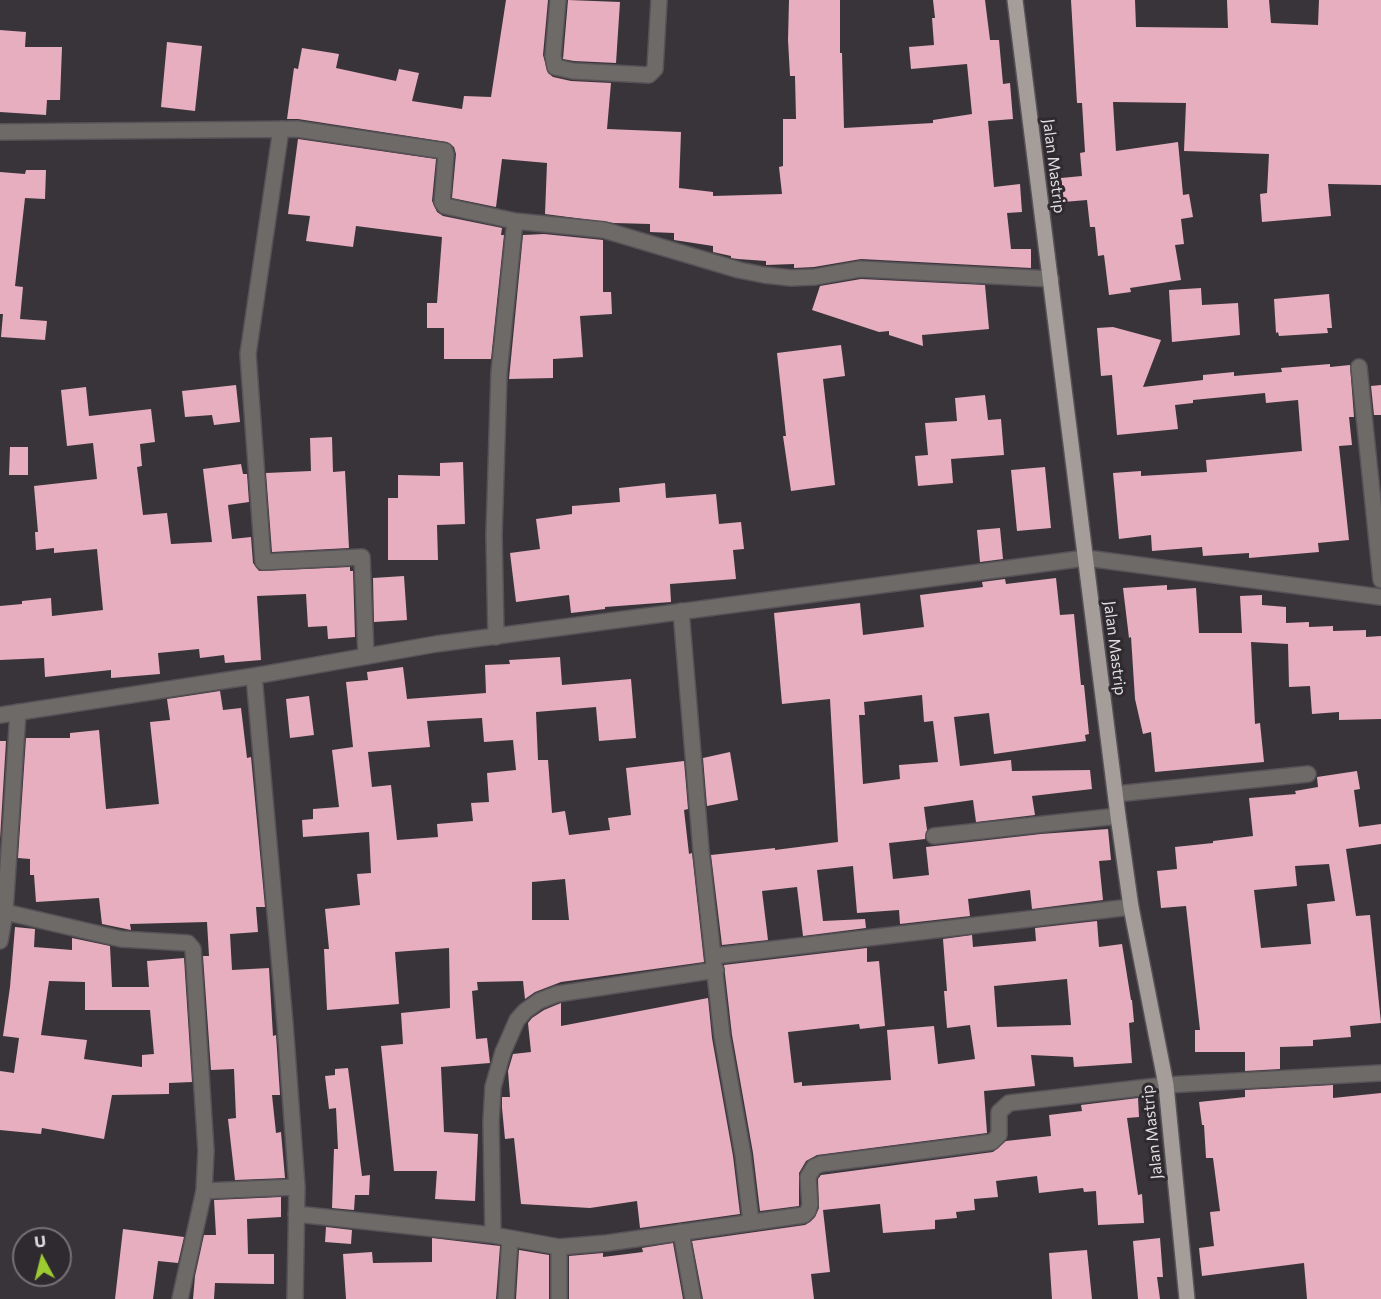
<!DOCTYPE html>
<style>
body{margin:0}
#map{position:relative;width:1381px;height:1299px;overflow:hidden;background:#393439;font-family:Commissioner,sans-serif}
canvas{display:block}
.north{position:absolute;left:12px;top:1227px;width:60px;height:60px;box-sizing:border-box;background:#2f2a2f;border:2px solid #757175;border-radius:50%;rotate:353deg;font-size:16px;font-weight:700;line-height:24px;text-align:center;color:#dfdcdf}
.north::after{content:'';display:block;margin:auto;width:21px;height:27px;background:#9cca31;clip-path:polygon(50% 0,100% 100%,50% 72%,0 100%)}
</style>
<div id="map">
<canvas width="1381" height="1299"></canvas>
<div class="north">U</div>
</div>
<script>
const ctx = document.querySelector('canvas').getContext('2d');
ctx.lineJoin = 'round';
function fillPath(path, color) {
  ctx.fillStyle = color;
  ctx.fill(path, 'evenodd');
}
function shape(rows) {
  const path = new Path2D();
  for (const r of rows) {
    path.moveTo(r[0], r[1]);
    for (let i = 2; i < r.length; i += 2) path.lineTo(r[i], r[i + 1]);
  }
  return path;
}
function strokePath(path, color, width, dash) {
  ctx.strokeStyle = color;
  ctx.lineWidth = width;
  ctx.lineCap = dash ? 'butt' : 'round';
  ctx.setLineDash(dash || []);
  ctx.stroke(path);
}
function write(font, color, halo, rows, align = 'center') {
  ctx.font = font + ' Commissioner,sans-serif';
  ctx.lineWidth = 6;
  ctx.setLineDash([]);
  ctx.textBaseline = 'middle';
  ctx.strokeStyle = halo;
  ctx.fillStyle = color;
  for (const [text, x, y, turn = 0] of rows) {
    ctx.save();
    ctx.translate(x, y);
    ctx.rotate((+turn || 0) * Math.PI / 180);
    ctx.textAlign = isNaN(turn) ? turn : align;
    if (halo) ctx.strokeText(text, 0, 0);
    ctx.fillText(text, 0, 0);
    ctx.restore();
  }
}
fillPath(shape([
 [506,0,548,0,543,55,548,73,553,77,571,81,611,83,607,129,681,132,679,188,713,192,713,196,782,194,779,167,783,166,783,119,796,119,795,76,790,76,788,40,789,0,840,0,840,53,842,53,844,128,933,123,933,120,972,114,967,64,911,69,909,47,934,45,932,18,935,18,933,0,985,0,990,40,999,40,1003,84,1010,83,1013,119,988,121,994,187,1020,184,1022,212,1007,213,1011,249,1031,249,1031,268,861,259,814,267,794,268,794,264,766,265,766,261,738,259,731,258,731,256,713,252,713,246,674,240,674,233,650,232,650,224,614,223,545,214,547,163,502,159,496,207,452,198,456,154,454,147,447,142,298,119,287,119,294,68,298,69,302,48,339,54,336,68,396,81,399,69,419,73,412,101,462,109,464,96,491,97],
 [568,0,620,2,616,63,574,61,563,59],
 [1071,0,1135,0,1136,27,1228,28,1227,0,1269,0,1271,23,1318,25,1319,0,1381,0,1381,185,1328,184,1331,216,1262,222,1260,194,1267,193,1269,154,1184,151,1186,103,1113,102,1116,151,1178,142,1183,195,1189,194,1193,217,1181,219,1184,244,1175,245,1181,280,1130,288,1131,292,1109,295,1104,255,1098,256,1095,227,1090,227,1087,200,1063,202,1061,178,1082,176,1080,153,1085,152,1082,103,1077,103],
 [0,30,26,32,25,47,62,47,60,100,47,100,46,115,0,112],
 [167,42,202,46,195,111,161,107],
 [298,139,436,159,432,201,437,212,443,216,502,228,501,235,504,235,491,359,444,359,444,328,427,328,427,303,437,303,442,237,356,226,353,247,306,241,310,216,288,214],
 [26,170,46,170,45,199,25,198,15,286,23,287,20,319,47,321,45,340,1,337,3,314,0,314,0,172,25,174],
 [544,234,603,240,603,292,611,292,612,314,580,316,583,357,553,359,553,378,509,379,523,235],
 [861,279,985,285,989,329,922,335,923,346,889,335,889,331,879,332,812,310,820,286],
 [1201,288,1202,305,1238,303,1240,335,1172,342,1169,290],
 [1329,294,1332,328,1327,328,1328,333,1279,336,1278,332,1276,333,1274,299],
 [1113,327,1161,340,1143,387,1203,380,1203,375,1234,372,1234,376,1282,372,1281,368,1330,364,1330,367,1350,365,1354,417,1349,417,1352,445,1339,446,1349,540,1318,543,1319,552,1249,558,1249,553,1203,556,1202,547,1152,551,1151,535,1119,539,1113,473,1141,471,1141,476,1207,472,1206,460,1302,451,1298,400,1266,403,1265,393,1193,400,1193,403,1175,405,1178,429,1117,435,1112,375,1101,376,1097,328],
 [841,345,845,376,823,379,835,485,791,491,783,436,786,436,777,353],
 [236,385,240,422,214,425,212,415,185,417,182,391],
 [1381,385,1381,415,1374,415,1371,386],
 [86,387,89,416,151,409,155,442,140,444,142,466,137,467,143,515,167,513,171,544,212,542,203,469,241,464,243,474,247,474,249,502,228,505,232,539,251,537,253,563,259,571,350,567,350,571,353,571,355,637,328,639,327,626,308,627,306,594,257,596,261,660,225,663,224,655,200,658,199,649,158,653,160,674,111,678,111,670,45,677,44,658,0,660,0,606,22,604,22,601,51,598,52,616,103,610,97,549,54,553,54,548,36,550,35,532,38,532,34,486,97,479,93,443,67,446,61,390],
 [985,395,988,420,1001,419,1004,455,951,459,953,483,918,486,915,456,928,455,925,423,957,421,955,398],
 [332,437,333,472,345,471,349,548,272,552,266,473,311,471,310,438],
 [10,447,28,447,28,475,9,475],
 [463,462,465,524,437,525,438,560,388,560,388,498,398,498,398,475,440,476,440,463],
 [1045,467,1051,528,1017,531,1011,470],
 [665,483,666,498,716,494,719,524,741,522,744,549,733,550,736,579,670,584,671,602,605,607,605,609,571,613,569,595,516,602,510,553,540,549,536,519,572,514,572,506,620,502,619,488],
 [1000,528,1003,559,980,562,977,530],
 [404,576,407,620,374,622,373,578],
 [1056,578,1060,615,1074,614,1081,685,1084,685,1089,734,1085,735,1086,741,994,754,989,713,954,717,960,766,1011,760,1012,771,1090,770,1092,789,1032,796,1035,815,976,822,973,800,924,807,927,830,925,839,889,843,893,879,929,875,926,847,1041,834,1108,829,1111,860,1099,861,1103,900,1032,909,1030,890,968,899,970,916,900,924,899,910,857,913,853,866,817,870,823,921,865,919,866,928,803,936,797,887,762,891,768,940,722,945,711,855,775,848,775,850,838,842,830,699,782,704,774,613,860,603,863,635,924,627,920,595,983,587,982,582,1005,579,1006,584],
 [922,695,924,722,933,721,938,762,899,765,900,779,863,784,859,715,865,715,864,702],
 [1167,585,1167,590,1196,588,1199,633,1242,633,1240,596,1262,595,1262,605,1286,607,1286,623,1309,622,1309,627,1333,626,1333,631,1366,630,1366,637,1381,636,1381,719,1339,720,1339,712,1312,714,1310,686,1289,687,1288,644,1251,642,1255,724,1260,723,1264,762,1155,772,1151,732,1143,734,1135,699,1131,637,1129,638,1123,588],
 [560,657,562,685,631,679,636,738,599,741,596,707,536,712,538,760,548,760,552,813,565,811,569,835,610,830,608,818,631,815,626,768,684,761,688,809,684,810,689,854,692,853,704,962,561,982,535,992,525,999,523,981,477,982,478,990,472,991,476,1039,487,1038,490,1063,441,1067,444,1132,478,1134,475,1201,435,1199,437,1171,394,1171,381,1046,403,1044,401,1013,450,1008,449,948,395,952,399,1004,327,1010,324,949,329,949,325,909,360,905,357,874,371,873,369,832,303,837,302,820,313,819,313,809,339,807,332,750,353,747,346,682,368,680,367,672,403,667,407,699,486,693,485,665,510,664,509,660],
 [482,718,484,742,513,740,516,770,487,773,489,802,471,803,473,821,437,824,438,837,397,840,391,785,372,787,368,752,430,747,427,721],
 [565,879,569,920,532,920,532,882],
 [220,691,223,710,241,708,247,758,251,757,265,907,256,907,258,932,230,934,232,970,269,968,273,1036,276,1035,280,1095,272,1095,276,1133,281,1132,285,1178,235,1180,228,1119,236,1118,234,1069,211,1070,203,956,209,956,207,922,130,924,131,930,102,924,99,898,36,902,34,875,30,875,30,859,18,858,26,738,70,738,70,733,99,730,106,809,159,804,150,722,170,720,167,699],
 [309,696,314,735,290,738,286,699],
 [0,741,6,741,0,839],
 [730,752,738,800,707,806,703,758],
 [1357,771,1360,789,1354,790,1359,827,1381,824,1381,844,1346,849,1356,916,1370,915,1381,1023,1350,1026,1351,1037,1313,1040,1313,1046,1280,1047,1280,1069,1245,1071,1245,1052,1195,1052,1195,1030,1200,1030,1186,906,1161,908,1157,871,1177,869,1175,847,1213,843,1213,841,1253,836,1249,798,1296,794,1295,791,1318,787,1317,777],
 [1329,864,1335,901,1307,904,1311,944,1261,948,1254,890,1297,886,1295,866],
 [1097,921,1099,947,1122,944,1131,1000,1132,1000,1134,1022,1129,1023,1132,1063,1074,1067,1073,1057,1031,1055,1035,1086,984,1091,987,1133,817,1155,806,1161,799,1173,799,1206,760,1211,753,1153,732,1035,724,965,867,948,867,962,879,961,885,1026,860,1029,859,1024,788,1032,794,1083,802,1082,802,1086,891,1080,887,1030,934,1026,938,1064,975,1059,970,1025,947,1028,944,991,947,991,943,939,972,935,973,947,1036,941,1035,928],
 [1067,979,1071,1025,997,1027,994,986],
 [15,927,35,929,34,947,72,950,72,938,110,946,112,987,149,987,147,961,184,958,192,1082,169,1083,169,1094,112,1095,104,1139,42,1128,41,1134,0,1130,0,1071,14,1073,19,1038,3,1036,10,987],
 [49,981,85,982,85,1010,150,1010,154,1054,142,1055,142,1067,84,1059,87,1040,41,1035],
 [708,998,712,1038,733,1156,740,1214,640,1228,637,1201,590,1208,521,1204,514,1138,505,1139,502,1108,502,1097,510,1097,508,1071,513,1054,531,1052,528,1023,532,1018,544,1010,561,1003,561,1026],
 [348,1068,362,1176,370,1175,369,1195,355,1195,354,1210,332,1208,334,1149,338,1149,336,1108,329,1109,325,1076,335,1075,335,1069],
 [1333,1085,1333,1098,1381,1093,1381,1299,1307,1299,1304,1263,1202,1276,1199,1248,1214,1246,1210,1212,1220,1211,1213,1158,1206,1158,1204,1125,1202,1125,1199,1102,1245,1097,1245,1090],
 [1138,1098,1139,1117,1127,1118,1138,1195,1142,1194,1144,1223,1098,1225,1096,1191,1084,1192,1083,1188,1039,1193,1037,1176,996,1181,998,1197,974,1199,975,1210,956,1212,957,1218,935,1220,935,1229,883,1233,880,1204,823,1210,830,1272,811,1274,814,1299,703,1299,692,1241,805,1225,810,1222,815,1217,819,1208,818,1179,821,1175,993,1152,1006,1141,1051,1136,1049,1115,1082,1111,1081,1105],
 [281,1197,281,1217,247,1219,248,1254,274,1254,274,1284,215,1283,214,1299,193,1299,195,1276,204,1235,216,1235,214,1200],
 [326,1227,352,1230,351,1244,325,1242],
 [123,1229,184,1237,178,1263,158,1261,153,1299,115,1299],
 [432,1238,500,1246,496,1299,346,1299,343,1254,372,1252,373,1263,432,1262],
 [1160,1238,1163,1277,1157,1277,1160,1299,1138,1299,1133,1241],
 [673,1243,683,1299,569,1299,569,1256,603,1253,603,1257,643,1252,642,1248],
 [519,1250,549,1255,549,1299,516,1299],
 [1087,1250,1092,1299,1052,1299,1049,1253]
]), '#e6aebf');
const minor = shape([
 [558,0,553,56,555,67,573,71,649,75,655,69,659,0],
 [281,129,248,354,263,562,362,557,366,656],
 [0,132,297,129,445,151,446,154,442,202,445,206,515,221,604,230,739,270,764,275,791,278,815,277,860,269,1051,279],
 [1359,367,1381,580],
 [681,611,701,850,722,1036,743,1155,751,1222],
 [496,637,494,535,499,373,515,221],
 [254,676,285,1024,297,1187,295,1299],
 [0,715,254,676,436,644,1086,558,1381,597],
 [1116,794,1308,774],
 [934,836,1118,816],
 [5,912,121,939,188,943,193,949,206,1151,204,1191,180,1299],
 [0,941,5,912,18,712],
 [714,956,1131,907],
 [204,1191,297,1187],
 [296,1214,493,1235,559,1247,607,1243,804,1215,808,1211,810,1205,808,1177,814,1167,821,1164,992,1142,999,1135,999,1112,1009,1103,1166,1085,1381,1073],
 [681,1232,693,1299],
 [493,1235,491,1122,493,1087,503,1052,517,1020,525,1011,539,1001,557,994,716,970],
 [559,1247,559,1299],
 [506,1299,510,1239]
]);
const major = shape([
 [1015,0,1118,816,1131,907,1166,1085,1187,1299]
]);
strokePath(minor, '#575257', 18);
strokePath(major, '#575257', 18);
strokePath(minor, '#6e6a68', 15);
strokePath(major, '#a49d99', 15);
write('16px', '#dfdcdf', '#2f2a2f', [
 ["Jalan Mastrip",1054,166,83],
 ["Jalan Mastrip",1115,648,83],
 ["Jalan Mastrip",1152,1132,-96]
]);
</script>
